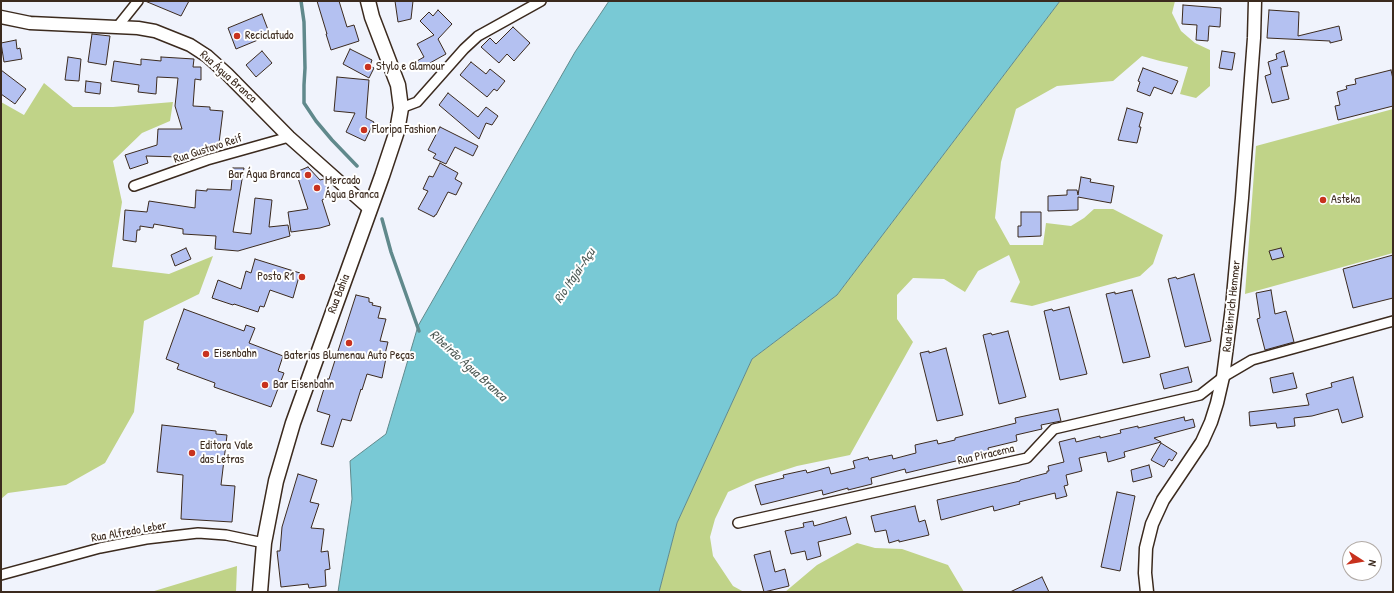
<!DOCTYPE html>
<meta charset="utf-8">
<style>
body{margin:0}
#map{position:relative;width:1394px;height:593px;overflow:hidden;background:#f0f3fc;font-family:"Patrick Hand",sans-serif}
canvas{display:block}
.frame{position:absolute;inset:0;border:2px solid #3b2a1e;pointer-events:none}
.north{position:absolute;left:1342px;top:541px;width:40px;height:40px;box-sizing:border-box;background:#fff;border:1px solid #b1aaa5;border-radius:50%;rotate:102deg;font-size:11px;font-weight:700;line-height:16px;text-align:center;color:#3b2a1e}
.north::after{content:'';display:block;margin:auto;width:14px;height:18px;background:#c8321e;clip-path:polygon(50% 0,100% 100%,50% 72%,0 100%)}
</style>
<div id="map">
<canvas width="1394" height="593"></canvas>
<div class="frame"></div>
<div class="north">N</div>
</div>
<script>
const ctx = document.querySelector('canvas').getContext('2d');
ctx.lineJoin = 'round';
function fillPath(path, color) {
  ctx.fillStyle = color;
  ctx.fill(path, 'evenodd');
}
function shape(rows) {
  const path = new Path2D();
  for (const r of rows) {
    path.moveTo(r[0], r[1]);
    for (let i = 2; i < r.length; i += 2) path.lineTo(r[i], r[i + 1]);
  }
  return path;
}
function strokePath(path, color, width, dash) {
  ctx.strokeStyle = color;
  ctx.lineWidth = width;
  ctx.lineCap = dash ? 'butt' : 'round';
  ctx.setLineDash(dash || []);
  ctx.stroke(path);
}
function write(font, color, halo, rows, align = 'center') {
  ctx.font = font + ' "Patrick Hand",sans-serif';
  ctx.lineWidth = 4;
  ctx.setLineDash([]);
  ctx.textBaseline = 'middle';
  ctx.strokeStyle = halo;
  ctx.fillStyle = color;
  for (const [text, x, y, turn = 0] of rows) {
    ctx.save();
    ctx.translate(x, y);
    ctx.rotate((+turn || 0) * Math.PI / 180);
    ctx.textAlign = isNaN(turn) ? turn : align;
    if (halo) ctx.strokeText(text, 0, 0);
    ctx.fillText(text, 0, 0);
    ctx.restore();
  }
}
fillPath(shape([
 [1060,1,1175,1,1172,13,1181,31,1195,43,1210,50,1210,86,1196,98,1180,94,1188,67,1160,61,1142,56,1113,81,1057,86,1016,109,1001,162,995,218,1010,245,1043,245,1046,223,1071,226,1084,218,1094,209,1113,209,1163,235,1153,264,1140,276,1032,306,1010,302,1020,282,1009,255,978,271,965,292,944,279,913,278,897,295,897,319,913,342,850,455,797,466,757,479,728,492,715,519,710,537,713,556,733,586,744,592,659,592,677,523,752,359,837,295],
 [44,83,73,107,113,107,173,102,170,121,142,133,113,161,122,202,112,267,169,274,213,256,199,294,144,321,134,412,105,463,66,485,8,493,1,499,1,102,24,115],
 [1393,109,1393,253,1245,294,1256,146],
 [857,543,875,548,902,549,948,565,964,592,785,592,817,565],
 [237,566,236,592,151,592]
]), '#c0d388');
const water = shape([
 [609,1,1060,1,837,295,752,359,677,523,659,592,338,592,352,499,350,461,386,434,418,326,575,52,609,1]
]);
fillPath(water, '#79c9d5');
strokePath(water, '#60898c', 1);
strokePath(shape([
 [301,1,304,22,305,68,304,85,304,103,316,121,332,140,357,166],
 [382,219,391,252,419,331]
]), '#60898c', 3.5);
const building = shape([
 [145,1,189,1,181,16,145,1],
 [317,1,339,1,347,27,354,25,359,41,331,50,326,34,327,34,317,1],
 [395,1,413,1,411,19,398,22,395,1],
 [1183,5,1221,8,1220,27,1209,26,1208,41,1196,40,1197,25,1182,24,1183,5],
 [438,10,452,24,438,39,446,54,421,68,417,61,424,57,417,44,434,35,420,21,429,12,433,16,438,10],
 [1269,10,1299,12,1298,36,1339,26,1342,40,1330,43,1330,41,1267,38,1269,10],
 [262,14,270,35,236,49,228,28,262,14],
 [513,27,530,43,514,61,507,54,499,63,481,47,490,38,496,44,513,27],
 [92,34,110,36,106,65,88,62,92,34],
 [16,40,17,49,20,48,22,59,4,62,1,43,16,40],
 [350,49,372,60,370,66,374,68,369,78,343,64,350,49],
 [262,51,272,63,256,77,246,65,262,51],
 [1222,51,1235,53,1232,70,1219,68,1222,51],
 [1284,51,1288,66,1281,67,1289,99,1272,103,1265,76,1271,74,1268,62,1277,59,1276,54,1284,51],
 [68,57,81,59,79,81,65,80,68,57],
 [161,57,194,59,193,67,201,67,201,80,195,79,193,106,210,107,210,110,223,111,218,151,206,149,206,153,179,155,179,157,146,156,148,163,130,169,125,155,157,145,158,129,182,129,175,106,178,78,157,77,156,94,138,92,139,85,111,81,114,61,141,65,141,59,161,61,161,57],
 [471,62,486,74,490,69,505,81,497,91,494,89,487,97,460,75,471,62],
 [1143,68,1178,81,1172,94,1154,87,1150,96,1137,91,1140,82,1138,81,1143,68],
 [1,70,26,89,15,104,1,94,1,70],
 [1391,70,1393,79,1393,106,1338,120,1335,106,1340,105,1337,92,1347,89,1346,86,1356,84,1355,79,1391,70],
 [337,77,369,80,366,118,374,122,365,141,346,132,355,113,334,111,337,77],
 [86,81,101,83,100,94,85,92,86,81],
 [448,93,478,117,486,107,498,116,492,125,486,123,479,139,439,105,448,93],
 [1127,108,1143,113,1139,127,1141,127,1137,143,1118,140,1127,108],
 [440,127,478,146,473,156,455,147,446,164,433,158,436,154,428,150,440,127],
 [440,163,458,173,455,179,462,183,456,195,448,192,436,215,435,215,434,217,418,209,428,191,423,189,429,176,433,177,440,163],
 [308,167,320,180,324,179,331,195,322,200,330,225,320,228,291,232,288,212,308,209,296,172,308,167],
 [233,168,244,168,233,232,251,234,255,198,272,200,269,227,288,225,290,236,238,251,215,249,216,236,183,234,183,229,154,224,153,228,140,226,140,230,137,230,136,242,123,240,125,210,147,212,149,201,195,208,196,190,207,191,207,189,231,190,233,168],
 [1081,177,1091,179,1090,182,1114,186,1111,203,1078,197,1078,210,1048,211,1048,196,1067,195,1067,190,1077,190,1078,195,1081,177],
 [1021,212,1041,212,1041,236,1018,237,1018,226,1021,226,1021,212],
 [186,248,191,259,175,266,171,255,186,248],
 [1281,248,1284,257,1272,260,1269,251,1281,248],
 [1393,255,1393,298,1353,308,1343,269,1393,255],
 [255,259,300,273,293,298,270,290,264,307,260,306,258,312,234,304,233,305,212,298,218,280,241,289,246,271,251,273,255,259],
 [1194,274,1211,341,1185,347,1168,279,1176,277,1177,279,1194,274],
 [1132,290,1150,357,1123,363,1106,294,1115,292,1115,294,1132,290],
 [1271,290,1275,314,1286,311,1294,342,1265,350,1257,319,1260,318,1256,293,1271,290],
 [356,295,369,298,369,302,373,303,372,305,381,307,378,318,386,319,380,341,388,342,384,358,386,358,382,378,367,374,362,390,361,389,351,421,342,419,333,447,321,444,330,415,317,411,327,379,329,379,356,295],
 [1069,307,1087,374,1060,380,1044,311,1052,309,1053,311,1069,307],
 [184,309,244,331,246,325,255,328,249,343,283,356,278,371,284,373,271,407,214,387,215,383,177,369,179,364,166,359,184,309],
 [1008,331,1026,397,999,404,983,335,991,333,992,335,1008,331],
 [946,348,963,415,937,421,920,353,929,351,929,353,946,348],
 [1188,367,1192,382,1164,389,1160,374,1188,367],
 [1293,373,1297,388,1273,393,1270,378,1293,373],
 [1353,377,1363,417,1342,423,1338,409,1312,416,1294,418,1295,426,1277,428,1276,423,1250,426,1249,412,1309,405,1306,394,1332,387,1331,383,1353,377],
 [1058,409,1061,421,1041,425,1042,429,1016,435,1017,441,988,448,989,453,906,473,905,469,871,478,872,484,848,490,848,488,823,495,822,490,761,505,755,485,784,478,783,475,806,470,807,473,829,467,831,474,855,468,853,461,868,457,869,460,892,455,893,459,916,453,915,445,937,440,938,444,955,440,955,438,1016,423,1015,418,1058,409],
 [1184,417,1185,421,1193,419,1195,427,1154,438,1161,442,1124,452,1125,457,1108,462,1106,452,1079,458,1082,471,1066,475,1068,485,1064,486,1067,496,1056,499,1055,493,1019,502,1020,504,994,511,993,506,941,520,937,500,1020,481,1020,480,1047,473,1047,471,1049,471,1048,466,1064,462,1059,442,1075,438,1076,442,1100,436,1100,438,1121,433,1120,430,1138,426,1138,428,1184,417],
 [162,425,216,431,216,434,227,435,221,485,235,486,232,522,181,519,183,475,157,472,162,425],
 [1161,443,1177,453,1172,461,1169,459,1164,467,1151,460,1161,443],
 [1149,465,1152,477,1133,482,1131,470,1149,465],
 [298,474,317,480,310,502,319,504,311,528,324,529,321,552,328,551,330,569,325,570,326,586,309,588,308,584,281,587,277,551,280,551,282,527,298,474],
 [1117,492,1135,496,1120,571,1101,567,1117,492],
 [915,506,919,522,925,520,929,535,899,542,899,540,889,543,886,530,875,532,871,516,915,506],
 [846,517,851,534,818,542,821,556,807,560,805,551,791,554,785,531,804,527,803,523,813,521,814,526,846,517],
 [770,551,775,572,785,569,789,586,764,592,754,555,770,551],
 [1042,577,1049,592,1010,592,1042,577]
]);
fillPath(building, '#b4c1f1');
strokePath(building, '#3b2a1e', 1);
const street = shape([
 [118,26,138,1],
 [401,108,417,102,464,49,478,36,541,1],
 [134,186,207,160,289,137],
 [738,523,1027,458,1054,429,1200,395,1223,377,1252,360,1393,321],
 [1,575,100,548,146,539,198,533,226,535,264,543]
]);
const secondary = shape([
 [1,17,30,23,138,28,155,31,190,45,207,56,227,74,289,137,370,209],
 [1147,592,1145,573,1146,548,1152,524,1163,500,1202,442,1211,422,1217,403,1223,377,1232,307,1242,198,1254,38,1255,1]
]);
const primary = shape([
 [260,592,264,543,276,481,293,423,382,176,397,131,401,108,398,85,372,17,368,1]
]);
strokePath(street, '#3b2a1e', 12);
strokePath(secondary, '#3b2a1e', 15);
strokePath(primary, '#3b2a1e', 17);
strokePath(street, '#fff', 9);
strokePath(secondary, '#fff', 12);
strokePath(primary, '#fff', 14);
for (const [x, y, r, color] of [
 [237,36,4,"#c8321e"],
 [368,67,4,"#c8321e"],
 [364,130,4,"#c8321e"],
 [308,175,4,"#c8321e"],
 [317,188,4,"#c8321e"],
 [1323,200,4,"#c8321e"],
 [302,277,4,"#c8321e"],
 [349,343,4,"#c8321e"],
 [206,354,4,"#c8321e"],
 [265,385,4,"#c8321e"],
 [192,453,4,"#c8321e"]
]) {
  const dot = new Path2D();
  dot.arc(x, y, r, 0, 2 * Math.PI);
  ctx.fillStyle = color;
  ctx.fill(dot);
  strokePath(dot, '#fff', 1.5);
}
write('12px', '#3b2a1e', '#fff', [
 ["Reciclatudo",245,36],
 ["Stylo e Glamour",376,67],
 ["Floripa Fashion",372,130],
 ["Bar Água Branca",300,175,"right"],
 ["Mercado",325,181],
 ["Água Branca",325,195],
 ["Asteka",1331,200],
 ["Posto R1",294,277,"right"],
 ["Eisenbahn",214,354],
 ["Baterias Blumenau Auto Peças",349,356,"center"],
 ["Bar Eisenbahn",273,385],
 ["Editora Vale",200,446],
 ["das Letras",200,460]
], 'left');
write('12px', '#3b2a1e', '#fff', [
 ["Rua Água Branca",228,77,42],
 ["Rua Gustavo Reif",208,149,-18],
 ["Rua Bahia",339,294,-69],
 ["Rua Heinrich Hemmer",1232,306,-84],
 ["Rua Piracema",986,455,-13],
 ["Rua Alfredo Leber",129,532,-10]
]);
write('italic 13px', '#4e5a55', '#fff', [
 ["Rio Itajaí-Açu",575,276,-56],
 ["Ribeirão Água Branca",468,366,42]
]);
</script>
